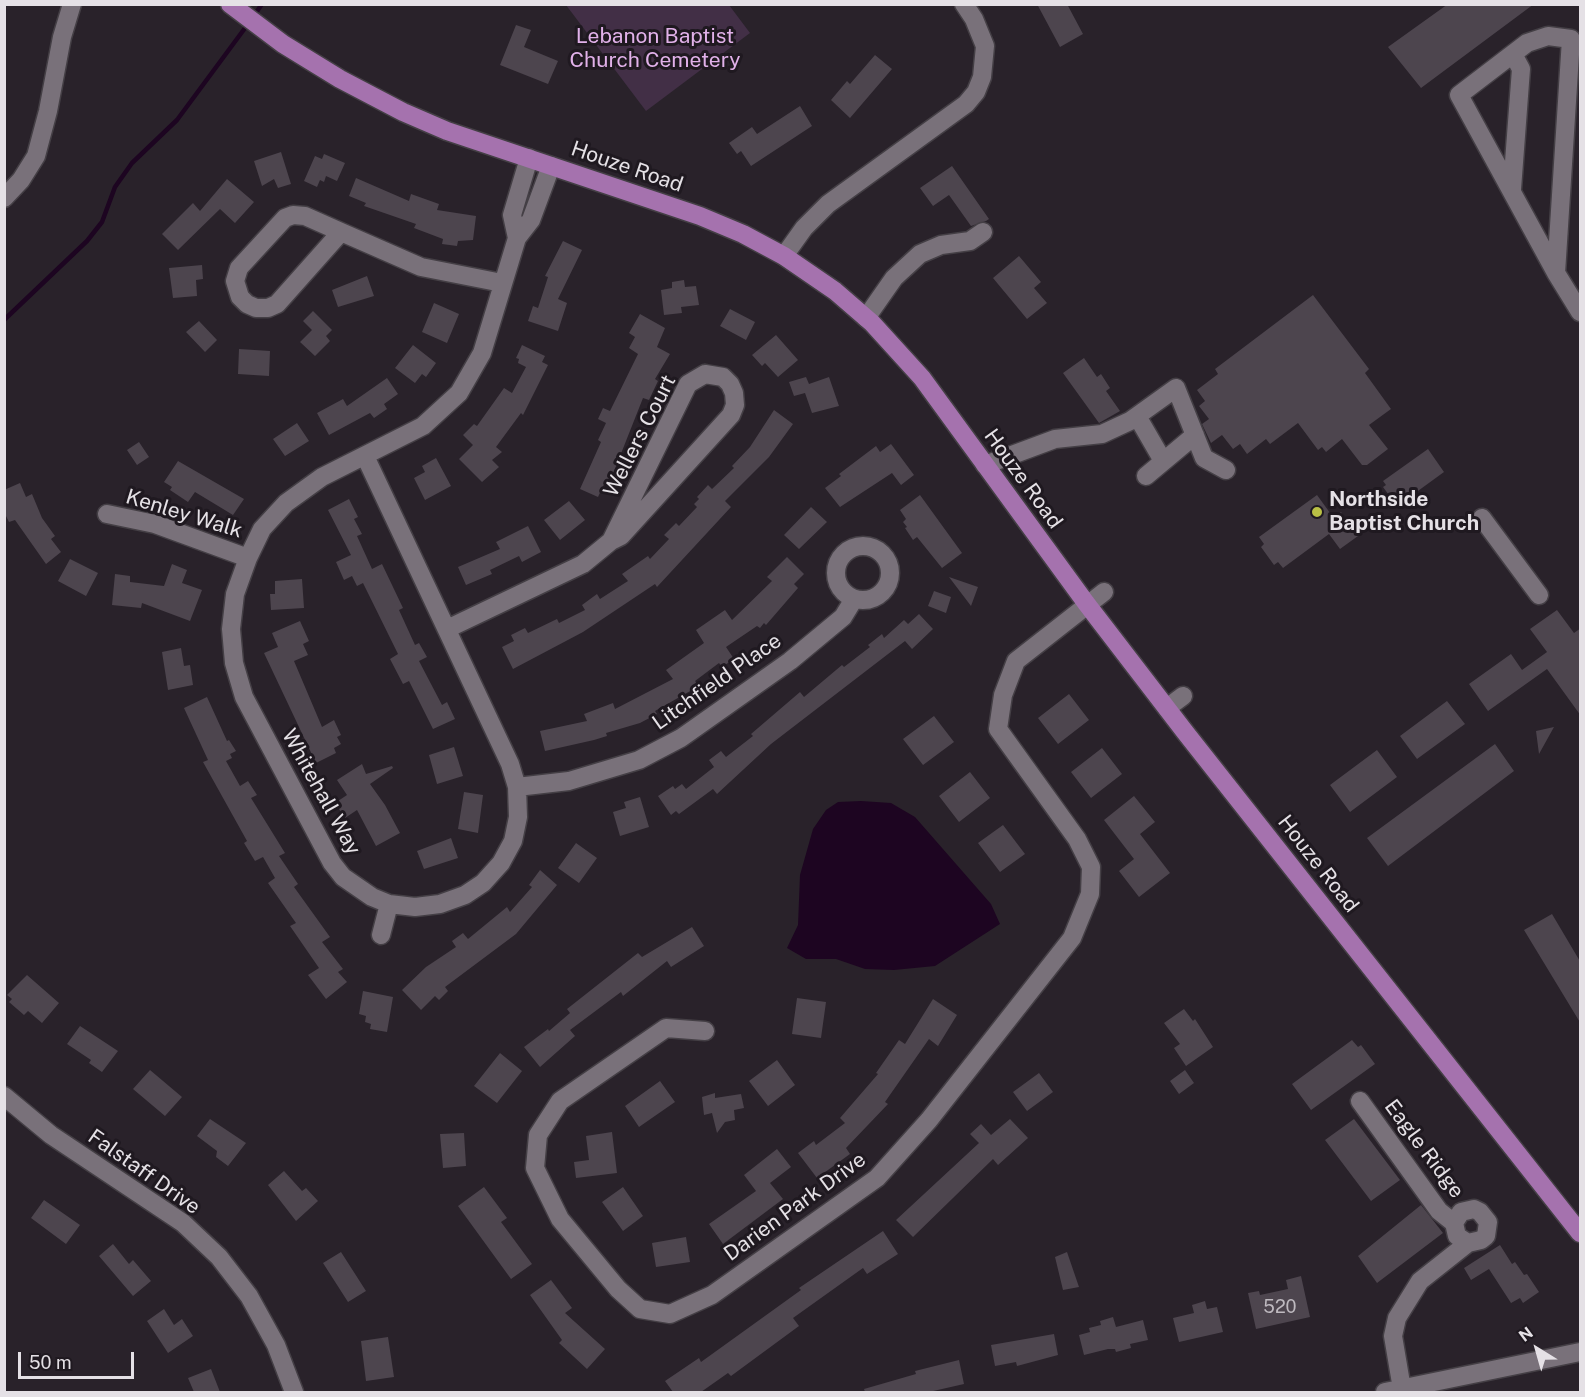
<!DOCTYPE html>
<style>
body{margin:0}
#map{position:relative;width:1585px;height:1397px;overflow:hidden;background:#29222a;font-family:"Public Sans",sans-serif}
canvas{display:block}
.frame{position:absolute;inset:0;border:6px solid #e5e1e6;pointer-events:none}
.north{position:absolute;left:1507px;top:1319px;width:60px;height:60px;-webkit-text-stroke:4px #1f1920;paint-order:stroke;rotate:323deg;font-size:16px;font-weight:700;line-height:24px;text-align:center;color:#e5e1e6}
.north::after{content:'';display:block;margin:auto;width:21px;height:27px;background:#e5e1e6;clip-path:polygon(50% 0,100% 100%,50% 72%,0 100%)}
.scale{position:absolute;left:18px;top:1352px;width:116px;height:27px;box-sizing:border-box;border:3px solid #e5e1e6;border-top:0;padding-left:8px;font-size:18px;line-height:21px;white-space:nowrap;color:#e5e1e6;-webkit-text-stroke:4px #1f1920;paint-order:stroke}
</style>
<div id="map">
<canvas width="1585" height="1397"></canvas>
<div class="frame"></div>
<div class="north">N</div>
<div class="scale">50 m</div>
</div>
<script>
const ctx = document.querySelector('canvas').getContext('2d');
ctx.lineJoin = 'round';
function fillPath(path, color) {
  ctx.fillStyle = color;
  ctx.fill(path, 'evenodd');
}
function shape(rows) {
  const path = new Path2D();
  for (const r of rows) {
    if (r.length === 3) {
      path.moveTo(r[0] + r[2], r[1]);
      path.arc(r[0], r[1], r[2], 0, 2 * Math.PI);
      continue;
    }
    path.moveTo(r[0], r[1]);
    for (let i = 2; i < r.length; i += 2) path.lineTo(r[i], r[i + 1]);
  }
  return path;
}
function strokePath(path, color, width, dash) {
  ctx.strokeStyle = color;
  ctx.lineWidth = width;
  ctx.lineCap = dash ? 'butt' : 'round';
  ctx.setLineDash(dash || []);
  ctx.stroke(path);
}
function write(font, color, halo, rows, align = 'center') {
  ctx.font = font + ' "Public Sans",sans-serif';
  ctx.lineWidth = 6;
  ctx.setLineDash([]);
  ctx.textBaseline = 'middle';
  ctx.strokeStyle = halo;
  ctx.fillStyle = color;
  for (const [text, x, y, turn = 0] of rows) {
    ctx.save();
    ctx.translate(x, y);
    ctx.rotate((+turn || 0) * Math.PI / 180);
    ctx.textAlign = isNaN(turn) ? turn : align;
    if (halo) ctx.strokeText(text, 0, 0);
    ctx.fillText(text, 0, 0);
    ctx.restore();
  }
}
fillPath(shape([
 [566,5,729,5,750,33,646,111]
]), '#422f46');
fillPath(shape([
 [861,801,891,803,915,817,991,904,1000,924,935,966,894,970,865,969,836,959,806,959,787,948,798,925,800,875,813,829,826,810,838,802]
]), '#1d0521');
strokePath(shape([
 [253,17,262,4],
 [4,320,87,241,102,222,115,187,132,163,177,120,248,24]
]), '#1d0521', 4.5);
fillPath(shape([
 [1037,4,1067,4,1083,34,1060,47],
 [1448,4,1534,4,1421,88,1388,47],
 [516,25,531,30,524,47,558,61,548,84,500,65],
 [875,55,892,69,850,118,831,100,847,81,850,84],
 [800,106,812,126,751,166,741,151,737,154,729,143,752,127,757,134],
 [281,152,291,184,278,188,274,179,262,186,254,161],
 [324,154,345,163,337,181,326,176,324,182,320,180,317,187,304,181,315,156,322,159],
 [952,166,989,219,986,221,971,226,949,195,933,206,920,188],
 [356,178,409,201,411,194,439,204,437,210,476,216,473,240,458,241,457,246,442,244,443,239,414,228,416,224,364,206,366,203,349,196],
 [227,179,254,202,235,223,220,209,178,250,162,234,193,203,200,211],
 [563,241,582,250,558,299,567,303,558,331,528,321,533,306,538,308,548,277,545,276],
 [1019,256,1041,282,1034,288,1047,303,1027,319,993,278],
 [202,265,203,279,196,280,197,296,173,298,169,268],
 [367,276,374,296,338,307,332,290],
 [684,280,685,287,696,286,699,305,681,307,682,313,664,315,661,290,672,288,672,282],
 [1313,295,1369,369,1365,373,1391,409,1369,425,1388,449,1367,465,1362,465,1342,439,1326,452,1322,447,1318,450,1298,423,1270,444,1266,439,1247,454,1240,444,1233,449,1222,435,1211,443,1202,424,1209,419,1199,406,1205,401,1197,390,1218,374,1215,369],
 [434,303,459,314,447,343,422,332],
 [730,309,755,322,746,340,720,326],
 [313,311,332,330,326,336,330,341,315,356,300,342,312,330,303,321],
 [640,314,665,328,657,347,670,354,655,379,658,381,649,400,643,398,609,484,605,482,598,497,580,489,601,442,598,440,606,423,598,419,603,408,610,411,638,354,629,348,635,337,629,333],
 [199,321,217,340,205,352,186,332],
 [776,335,798,360,778,377,765,363,762,366,752,355],
 [413,345,436,363,426,377,422,374,415,383,395,368],
 [522,345,545,356,542,362,548,365,523,415,521,413,496,447,502,452,492,460,499,467,482,482,459,459,473,445,463,435,474,424,477,426,504,388,512,393,526,367,518,363,519,359,516,358],
 [239,349,270,351,269,376,238,374],
 [1084,358,1097,377,1101,374,1110,388,1106,391,1120,411,1099,423,1063,373],
 [806,377,809,384,829,377,839,406,812,413,805,393,794,396,789,382],
 [387,378,398,394,384,404,387,409,374,418,370,413,329,435,317,413,343,399,347,406],
 [774,410,793,424,769,457,725,501,731,507,657,587,655,584,583,632,513,669,502,647,514,641,511,635,525,628,528,633,557,619,559,623,585,610,582,605,597,594,600,599,628,581,622,574,648,556,650,559,669,539,664,535,676,523,679,526,697,507,694,504,699,499,697,497,708,485,712,489,734,468,732,466,750,447],
 [297,423,309,441,285,456,273,439],
 [139,442,149,457,137,465,127,450],
 [891,444,914,475,901,485,892,473,840,507,825,488,841,476,839,474,876,446,880,452],
 [1428,449,1444,472,1400,504,1396,500,1394,502,1383,487,1386,485,1383,481],
 [436,458,451,486,425,500,414,478,425,472,422,466],
 [178,461,244,499,233,515,195,492,188,502,170,490,172,487,164,482],
 [20,483,26,497,32,494,42,518,55,536,51,539,61,552,46,564,15,520,9,522,4,512,4,490],
 [920,495,962,553,942,568,917,537,913,540,905,528,907,527,903,522,906,519,900,510],
 [1317,495,1333,517,1341,512,1358,536,1340,549,1329,534,1283,568,1278,562,1274,565,1261,547,1264,544,1259,537],
 [349,499,358,517,354,519,362,534,357,536,372,569,382,564,403,608,399,610,415,645,419,643,427,657,419,661,442,705,447,702,455,719,433,729,409,681,403,684,390,659,398,654,363,583,357,586,352,576,344,580,336,562,351,555,328,510],
 [569,501,585,520,560,540,544,520],
 [811,507,827,522,799,549,784,535],
 [528,526,541,552,522,562,519,556,490,570,492,574,466,585,458,567,500,549,496,542],
 [787,557,804,574,794,584,798,588,766,625,764,623,760,628,757,626,726,647,734,659,722,667,719,663,695,681,699,686,655,711,657,714,640,723,606,733,607,736,594,740,545,751,540,731,587,721,584,714,613,703,615,709,673,679,666,670,704,643,696,630,725,610,732,620,772,581,767,577],
 [70,559,98,573,86,596,58,581],
 [172,564,187,570,182,583,202,590,190,621,142,603,141,608,112,605,115,574,130,576,130,582,164,586],
 [949,577,978,587,971,606],
 [302,579,304,608,271,610,270,594,275,594,275,581],
 [934,591,951,597,946,613,928,606],
 [1557,610,1574,633,1581,628,1581,716,1547,669,1488,711,1469,684,1511,654,1522,670,1547,652,1530,629],
 [919,614,933,629,912,649,905,641,771,744,717,794,713,789,679,814,676,811,671,815,658,796,673,786,675,789,682,784,686,789,714,767,709,760,721,751,726,757,753,736,751,734,800,692,804,697,842,665,844,667,870,647,868,645,882,634,884,638,904,620,908,624],
 [300,621,309,641,303,644,308,655,294,661,322,727,334,720,341,735,337,737,341,744,334,748,336,753,316,763,264,653,278,647,272,633],
 [181,648,184,666,190,665,193,685,168,690,162,652],
 [1069,694,1089,720,1058,744,1038,718],
 [207,697,227,741,229,740,236,751,230,754,232,758,226,761,240,786,248,781,257,795,251,798,285,853,279,856,298,884,294,887,330,937,322,942,343,969,338,972,347,982,326,999,308,975,319,968,290,926,296,923,268,883,275,878,263,857,255,861,244,843,247,841,203,762,208,760,184,708],
 [1447,701,1465,724,1417,759,1400,736],
 [934,716,954,742,923,765,903,739],
 [1554,727,1539,754,1536,731],
 [1495,744,1514,771,1388,866,1367,838],
 [454,747,463,776,437,784,429,755],
 [1102,748,1122,774,1091,798,1071,772],
 [1377,750,1397,777,1350,812,1330,785],
 [362,764,366,774,392,766,393,768,370,784,385,805,400,833,376,846,357,810,345,818,335,803,347,795,337,780],
 [970,772,990,798,959,822,939,796],
 [464,792,483,795,478,833,458,829],
 [1134,796,1155,822,1140,834,1170,873,1139,897,1119,871,1134,859,1104,820],
 [640,797,649,827,620,836,613,812,626,808,624,802],
 [1003,825,1025,854,1000,872,978,843],
 [451,838,458,858,424,869,417,851],
 [576,843,597,858,579,883,558,868],
 [540,870,557,885,516,934,445,987,448,991,439,1000,435,996,421,1010,402,990,426,967,456,947,452,941,463,933,468,939,507,907,510,912,532,887,529,885],
 [1552,914,1581,963,1581,1024,1524,930],
 [692,927,704,946,671,967,667,961,623,996,621,992,570,1030,575,1036,540,1067,524,1047,548,1029,549,1031,570,1013,567,1009,638,953,642,957],
 [27,975,59,1003,42,1023,28,1011,24,1015,9,1002,12,999,7,995],
 [363,991,393,997,387,1032,370,1029,371,1024,365,1022,366,1016,359,1014],
 [797,998,826,1002,821,1038,792,1034],
 [933,999,957,1015,938,1046,929,1039,885,1102,888,1104,846,1148,850,1154,817,1178,798,1153,814,1141,816,1145,845,1123,840,1118,878,1074,876,1073,899,1040,905,1044],
 [1184,1009,1193,1021,1195,1019,1213,1047,1186,1066,1174,1048,1180,1044,1164,1023],
 [80,1026,118,1051,102,1072,89,1063,91,1060,67,1044],
 [1352,1040,1358,1047,1361,1045,1375,1064,1311,1110,1292,1084],
 [500,1053,522,1071,497,1103,474,1086],
 [777,1060,795,1085,768,1106,749,1081],
 [150,1070,182,1097,165,1116,133,1089],
 [1185,1070,1194,1083,1179,1094,1170,1081],
 [1039,1073,1053,1092,1027,1111,1013,1092],
 [660,1081,675,1102,639,1127,625,1106],
 [715,1093,715,1098,741,1094,744,1108,734,1110,735,1120,725,1122,717,1133,712,1113,704,1115,702,1097],
 [210,1119,246,1143,228,1166,216,1157,217,1151,197,1136],
 [1010,1119,1028,1138,998,1165,993,1159,913,1237,896,1220,979,1143,970,1134,981,1124,991,1135],
 [1354,1119,1400,1180,1371,1201,1325,1140],
 [612,1132,617,1173,576,1178,574,1162,589,1160,586,1136],
 [464,1133,466,1166,443,1168,440,1134],
 [777,1149,791,1167,770,1183,783,1199,723,1244,709,1224,756,1191,744,1175],
 [284,1171,302,1191,306,1188,318,1201,296,1221,268,1185],
 [484,1187,507,1218,501,1222,532,1264,511,1279,458,1206],
 [623,1187,643,1216,623,1231,602,1202],
 [44,1200,80,1225,66,1244,31,1218],
 [1421,1205,1443,1233,1377,1283,1358,1256],
 [883,1231,898,1254,867,1274,863,1268,793,1318,799,1326,731,1376,728,1373,701,1392,673,1392,665,1381,699,1358,701,1362,801,1290,799,1288],
 [686,1237,690,1262,656,1267,652,1243],
 [113,1244,129,1264,133,1260,151,1281,133,1296,99,1256],
 [1500,1245,1512,1264,1515,1262,1524,1275,1527,1274,1539,1292,1523,1303,1520,1298,1511,1303,1489,1269,1471,1280,1464,1268],
 [341,1252,366,1291,348,1302,323,1263],
 [1067,1252,1079,1287,1063,1290,1055,1257],
 [1301,1276,1310,1317,1256,1329,1248,1293,1259,1291,1260,1295,1288,1289,1286,1280],
 [551,1280,572,1308,565,1313,605,1349,587,1369,559,1343,562,1340,530,1295],
 [1205,1301,1207,1309,1217,1307,1223,1332,1179,1342,1173,1318,1194,1313,1192,1305],
 [164,1309,174,1325,182,1319,193,1336,168,1353,147,1321],
 [1113,1317,1116,1327,1143,1320,1148,1340,1130,1344,1131,1348,1116,1352,1115,1349,1108,1349,1084,1355,1079,1335,1090,1332,1089,1328,1101,1325,1100,1321],
 [1054,1334,1058,1355,1017,1366,1016,1362,995,1366,991,1345],
 [388,1337,394,1377,366,1381,361,1341],
 [959,1360,964,1384,929,1392,865,1392,864,1389,916,1374,915,1371],
 [211,1369,220,1392,194,1392,188,1378]
]), '#4d454e');
const minor = shape([
 [1512,189,1521,69,1513,54],
 [4,198,21,180,36,156,48,111,62,37,72,4],
 [293,215,305,216,341,232,277,304,268,308,256,308,247,304,240,297,235,281,239,268,285,218,293,215],
 [341,232,421,267,502,283],
 [517,238,512,215,529,158],
 [784,256,804,228,828,204,966,104,976,92,982,77,985,46,974,19,964,4],
 [1556,273,1571,39,1548,36,1527,43,1459,95,1556,273,1580,312],
 [866,318,894,278,920,254,941,245,970,241,983,232],
 [705,374,723,377,730,384,734,393,735,405,731,415,621,536,611,541,688,384,705,374],
 [1137,416,1163,461],
 [365,456,510,764,517,787,518,817,513,841,501,863,483,883,465,895,440,904,415,907,389,904,372,897,343,877,332,863,244,697,234,663,231,629,235,594,248,558,262,529,286,503,322,477,423,426,459,393,482,353,517,238,531,220,551,166],
 [985,465,1055,439,1102,434,1130,421,1176,388,1204,458,1226,470],
 [1146,476,1195,435],
 [107,514,155,524,248,558],
 [1482,518,1539,595],
 [863,573,27],
 [447,629,583,564,611,541],
 [1167,708,1183,696],
 [517,787,569,781,639,760,681,738,790,661,843,617,854,599],
 [381,935,389,904],
 [705,1031,666,1028,560,1101,538,1135,535,1168,560,1219,618,1289,640,1309,670,1314,712,1295,877,1178,929,1120,1072,938,1090,894,1091,867,1077,839,998,729,1003,695,1016,661,1104,592],
 [4,1096,51,1135,183,1223,219,1257,249,1296,276,1345,294,1392],
 [1360,1101,1439,1211,1454,1223],
 [1402,1389,1393,1336,1397,1318,1420,1281,1468,1243,1481,1240,1486,1236,1488,1222,1480,1212,1474,1209,1461,1212,1454,1223,1457,1236,1468,1243],
 [1385,1392,1580,1352]
]);
const major = shape([
 [230,4,283,44,340,79,403,112,447,131,700,216,743,234,784,256,835,291,872,323,922,378,1086,603,1185,732,1580,1233]
]);
strokePath(minor, '#443f45', 21);
strokePath(major, '#443f45', 21);
strokePath(minor, '#79717a', 18);
strokePath(major, '#a572ae', 18);
for (const [x, y, r, color] of [
 [1317,512,6,"#bac045"]
]) {
  const dot = new Path2D();
  dot.arc(x, y, r, 0, 2 * Math.PI);
  ctx.fillStyle = color;
  ctx.fill(dot);
  strokePath(dot, '#1f1920', 2);
}
write('18px', '#bfbac0', null, [
 ["520",1280,1307]
]);
write('21px', '#e1b1e9', '#1f1920', [
 ["Lebanon Baptist",655,37],
 ["Church Cemetery",655,61]
]);
write('21px', '#e5e1e6', '#1f1920', [
 ["Houze Road",627,167,19],
 ["Wellers Court",640,436,-63],
 ["Houze Road",1023,479,54],
 ["Kenley Walk",184,514,17],
 ["Litchfield Place",717,682,-35],
 ["Whitehall Way",321,792,61],
 ["Houze Road",1318,864,52],
 ["Eagle Ridge",1424,1149,53],
 ["Falstaff Drive",144,1172,35],
 ["Darien Park Drive",795,1207,-36]
]);
write('bold 21px', '#e5e1e6', '#1f1920', [
 ["Northside",1329,500],
 ["Baptist Church",1329,524]
], 'left');
</script>
